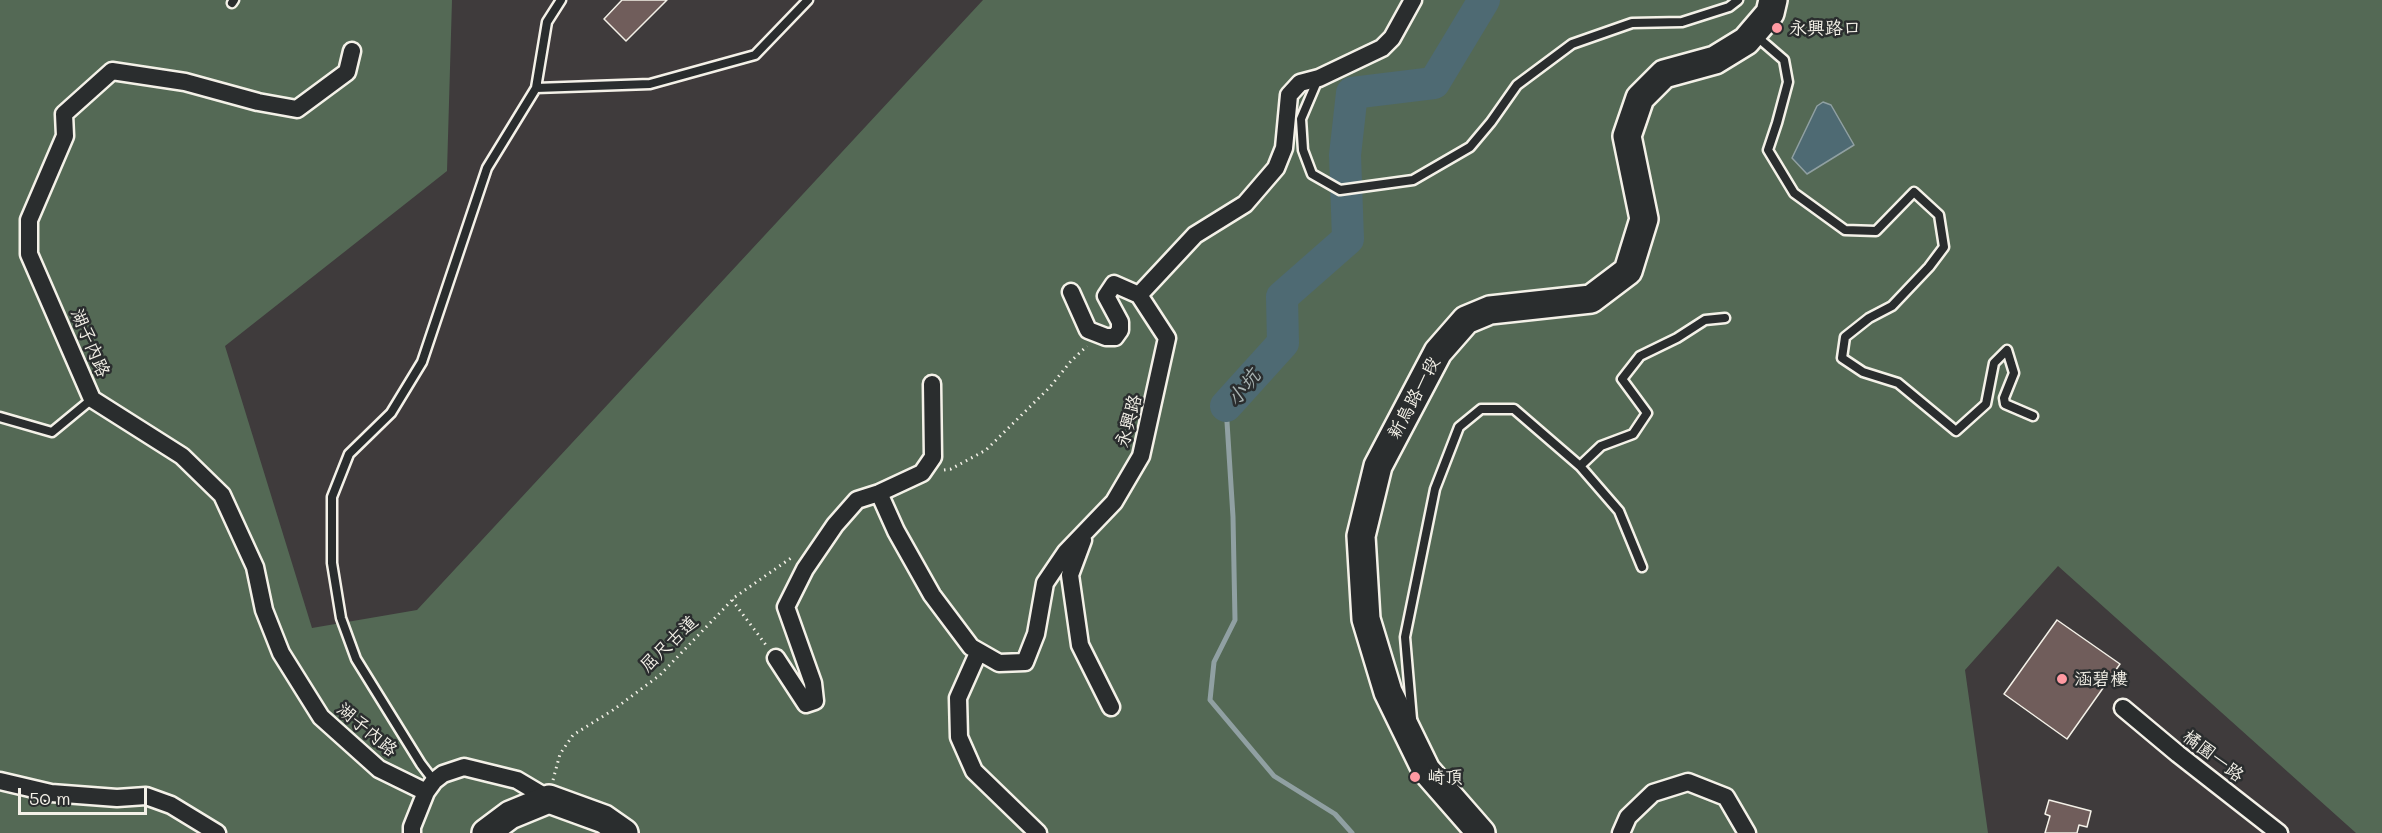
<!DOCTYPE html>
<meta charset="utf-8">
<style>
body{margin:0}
#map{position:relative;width:2382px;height:833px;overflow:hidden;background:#3f3b3c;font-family:Mali,sans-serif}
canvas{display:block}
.scale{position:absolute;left:18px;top:788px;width:129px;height:27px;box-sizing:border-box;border:3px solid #f4f1e8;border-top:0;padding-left:8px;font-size:18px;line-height:21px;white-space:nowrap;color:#f4f1e8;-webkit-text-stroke:4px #2a2d2e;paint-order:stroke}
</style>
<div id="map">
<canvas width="2382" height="833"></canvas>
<div class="scale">50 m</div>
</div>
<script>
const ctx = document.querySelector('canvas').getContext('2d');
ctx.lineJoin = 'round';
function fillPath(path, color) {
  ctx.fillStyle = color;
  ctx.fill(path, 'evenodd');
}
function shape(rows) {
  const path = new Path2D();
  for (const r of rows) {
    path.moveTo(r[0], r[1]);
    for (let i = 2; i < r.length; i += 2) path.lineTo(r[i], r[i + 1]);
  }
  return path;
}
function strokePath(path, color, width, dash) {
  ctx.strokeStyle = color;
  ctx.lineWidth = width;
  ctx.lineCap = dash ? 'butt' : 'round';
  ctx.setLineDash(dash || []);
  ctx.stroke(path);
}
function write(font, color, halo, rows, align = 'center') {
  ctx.font = font + ' Mali,"LXGW WenKai TC",sans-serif';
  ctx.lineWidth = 5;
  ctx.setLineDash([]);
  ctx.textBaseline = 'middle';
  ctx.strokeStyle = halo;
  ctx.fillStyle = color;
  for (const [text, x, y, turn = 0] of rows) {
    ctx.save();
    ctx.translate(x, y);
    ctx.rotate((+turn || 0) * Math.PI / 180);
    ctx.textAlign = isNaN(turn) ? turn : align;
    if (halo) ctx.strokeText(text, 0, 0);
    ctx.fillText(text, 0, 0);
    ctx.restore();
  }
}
fillPath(shape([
 [0,0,452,0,447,171,225,346,312,628,417,610,983,0,2382,0,2382,833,2356,833,2058,566,1965,670,1988,833,0,833]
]), '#546955');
const water = shape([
 [1823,102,1831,105,1854,145,1807,174,1792,158,1817,106,1823,102]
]);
fillPath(water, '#4e6a73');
strokePath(water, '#90a0a2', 1.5);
strokePath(shape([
 [1226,406,1233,517,1235,620,1214,662,1210,700,1274,776,1335,814,1352,833]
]), '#90a0a2', 5);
strokePath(shape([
 [1226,406,1283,343,1282,297,1348,239,1345,155,1352,93,1434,83,1484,0]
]), '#4e6a73', 32);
const building = shape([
 [622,0,667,0,626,41,604,19,622,0],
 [2057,620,2120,664,2067,739,2004,694,2057,620],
 [2049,800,2091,811,2087,827,2079,825,2077,833,2045,833,2050,816,2045,814,2049,800]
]);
fillPath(building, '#705d5b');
strokePath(building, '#f4f1e8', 1.5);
const lane = shape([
 [232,3,234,0],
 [1755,35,1784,60,1788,82,1777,123,1768,150,1794,193,1845,230,1876,231,1914,192,1939,215,1944,247,1929,267,1892,306,1869,318,1845,337,1842,358,1863,372,1898,383,1956,431,1986,404,1994,363,2007,350,2014,373,2004,398,2005,404,2033,416],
 [1318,79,1301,119,1303,150,1312,174,1340,190,1413,180,1470,147,1491,122,1517,85,1572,44,1632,23,1682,22,1729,7,1738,0],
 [536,88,650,84,755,55,808,0],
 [0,417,52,432,92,399],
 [1580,466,1601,446,1633,434,1647,413,1622,379,1640,356,1677,338,1705,320,1725,318],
 [1412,719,1405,637,1435,489,1459,427,1481,409,1514,409,1580,466,1619,511,1642,567],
 [434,781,421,764,356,659,341,618,332,563,332,497,349,454,391,413,422,362,487,168,536,88,547,22,561,0]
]);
const street = shape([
 [352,51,347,72,297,109,258,102,185,82,112,71,64,114,65,136,29,220,29,254,92,399,182,456,222,495,255,567,264,610,281,653,321,717,379,769,426,792],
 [1071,292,1088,330,1106,337,1115,337,1120,330,1120,322,1106,296,1114,284,1139,295],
 [1139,295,1195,235,1245,204,1276,168,1284,148,1289,95,1300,83,1319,78,1382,48,1392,38,1413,0],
 [879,493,896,531,932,595,971,647,999,663,1025,662,1036,634,1045,583,1066,552,1114,502,1141,456,1167,338,1139,295],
 [1083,540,1070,575,1080,645,1111,707],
 [978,653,958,698,959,737,974,771,1038,833],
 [776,658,806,704,815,701,813,683,786,607,805,569,835,525,857,500,879,493,922,473,933,457,932,384],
 [2123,708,2178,754,2279,833],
 [0,781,51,793,117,798,146,796,171,805,217,833],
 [412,833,412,827,426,792,434,781,443,774,464,767,517,780,549,799],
 [1621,833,1628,817,1653,793,1688,782,1726,797,1747,833]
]);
const primary = shape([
 [486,833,510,815,549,799,604,819,624,833],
 [1481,833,1426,770,1388,692,1366,619,1361,536,1378,466,1438,352,1466,320,1490,310,1591,299,1628,271,1644,219,1627,136,1640,98,1664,74,1715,60,1746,41,1770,13,1773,0]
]);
strokePath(lane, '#f4f1e8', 13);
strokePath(street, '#f4f1e8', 21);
strokePath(primary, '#f4f1e8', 32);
strokePath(shape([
 [944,470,951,469,986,450,1050,387,1071,361,1087,346],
 [732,600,766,645],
 [553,780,560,754,573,735,613,710,660,675,735,597,791,558]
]), '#f4f1e8', 3, [1.5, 4.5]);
strokePath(lane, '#2a2d2e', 8);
strokePath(street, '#2a2d2e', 16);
strokePath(primary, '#2a2d2e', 27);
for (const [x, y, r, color] of [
 [1777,28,6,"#ff9aa2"],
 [2062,679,6,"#ff9aa2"],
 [1415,777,6,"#ff9aa2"]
]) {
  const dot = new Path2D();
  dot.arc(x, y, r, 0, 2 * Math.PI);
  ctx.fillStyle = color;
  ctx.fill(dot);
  strokePath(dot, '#2a2d2e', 2);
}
write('18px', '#f4f1e8', '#2a2d2e', [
 ["永興路口",1789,28],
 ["涵碧樓",2074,679],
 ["崎頂",1427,777]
], 'left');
write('18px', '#f4f1e8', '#2a2d2e', [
 ["湖子內路",90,343,67],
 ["新烏路一段",1414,398,-62],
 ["永興路",1129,421,-75],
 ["屈尺古道",669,644,-44],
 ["湖子內路",367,730,40],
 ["橘園一路",2213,756,38]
]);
write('italic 20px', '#a9b4b3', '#2a2d2e', [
 ["小坑",1244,388,-51]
]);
</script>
